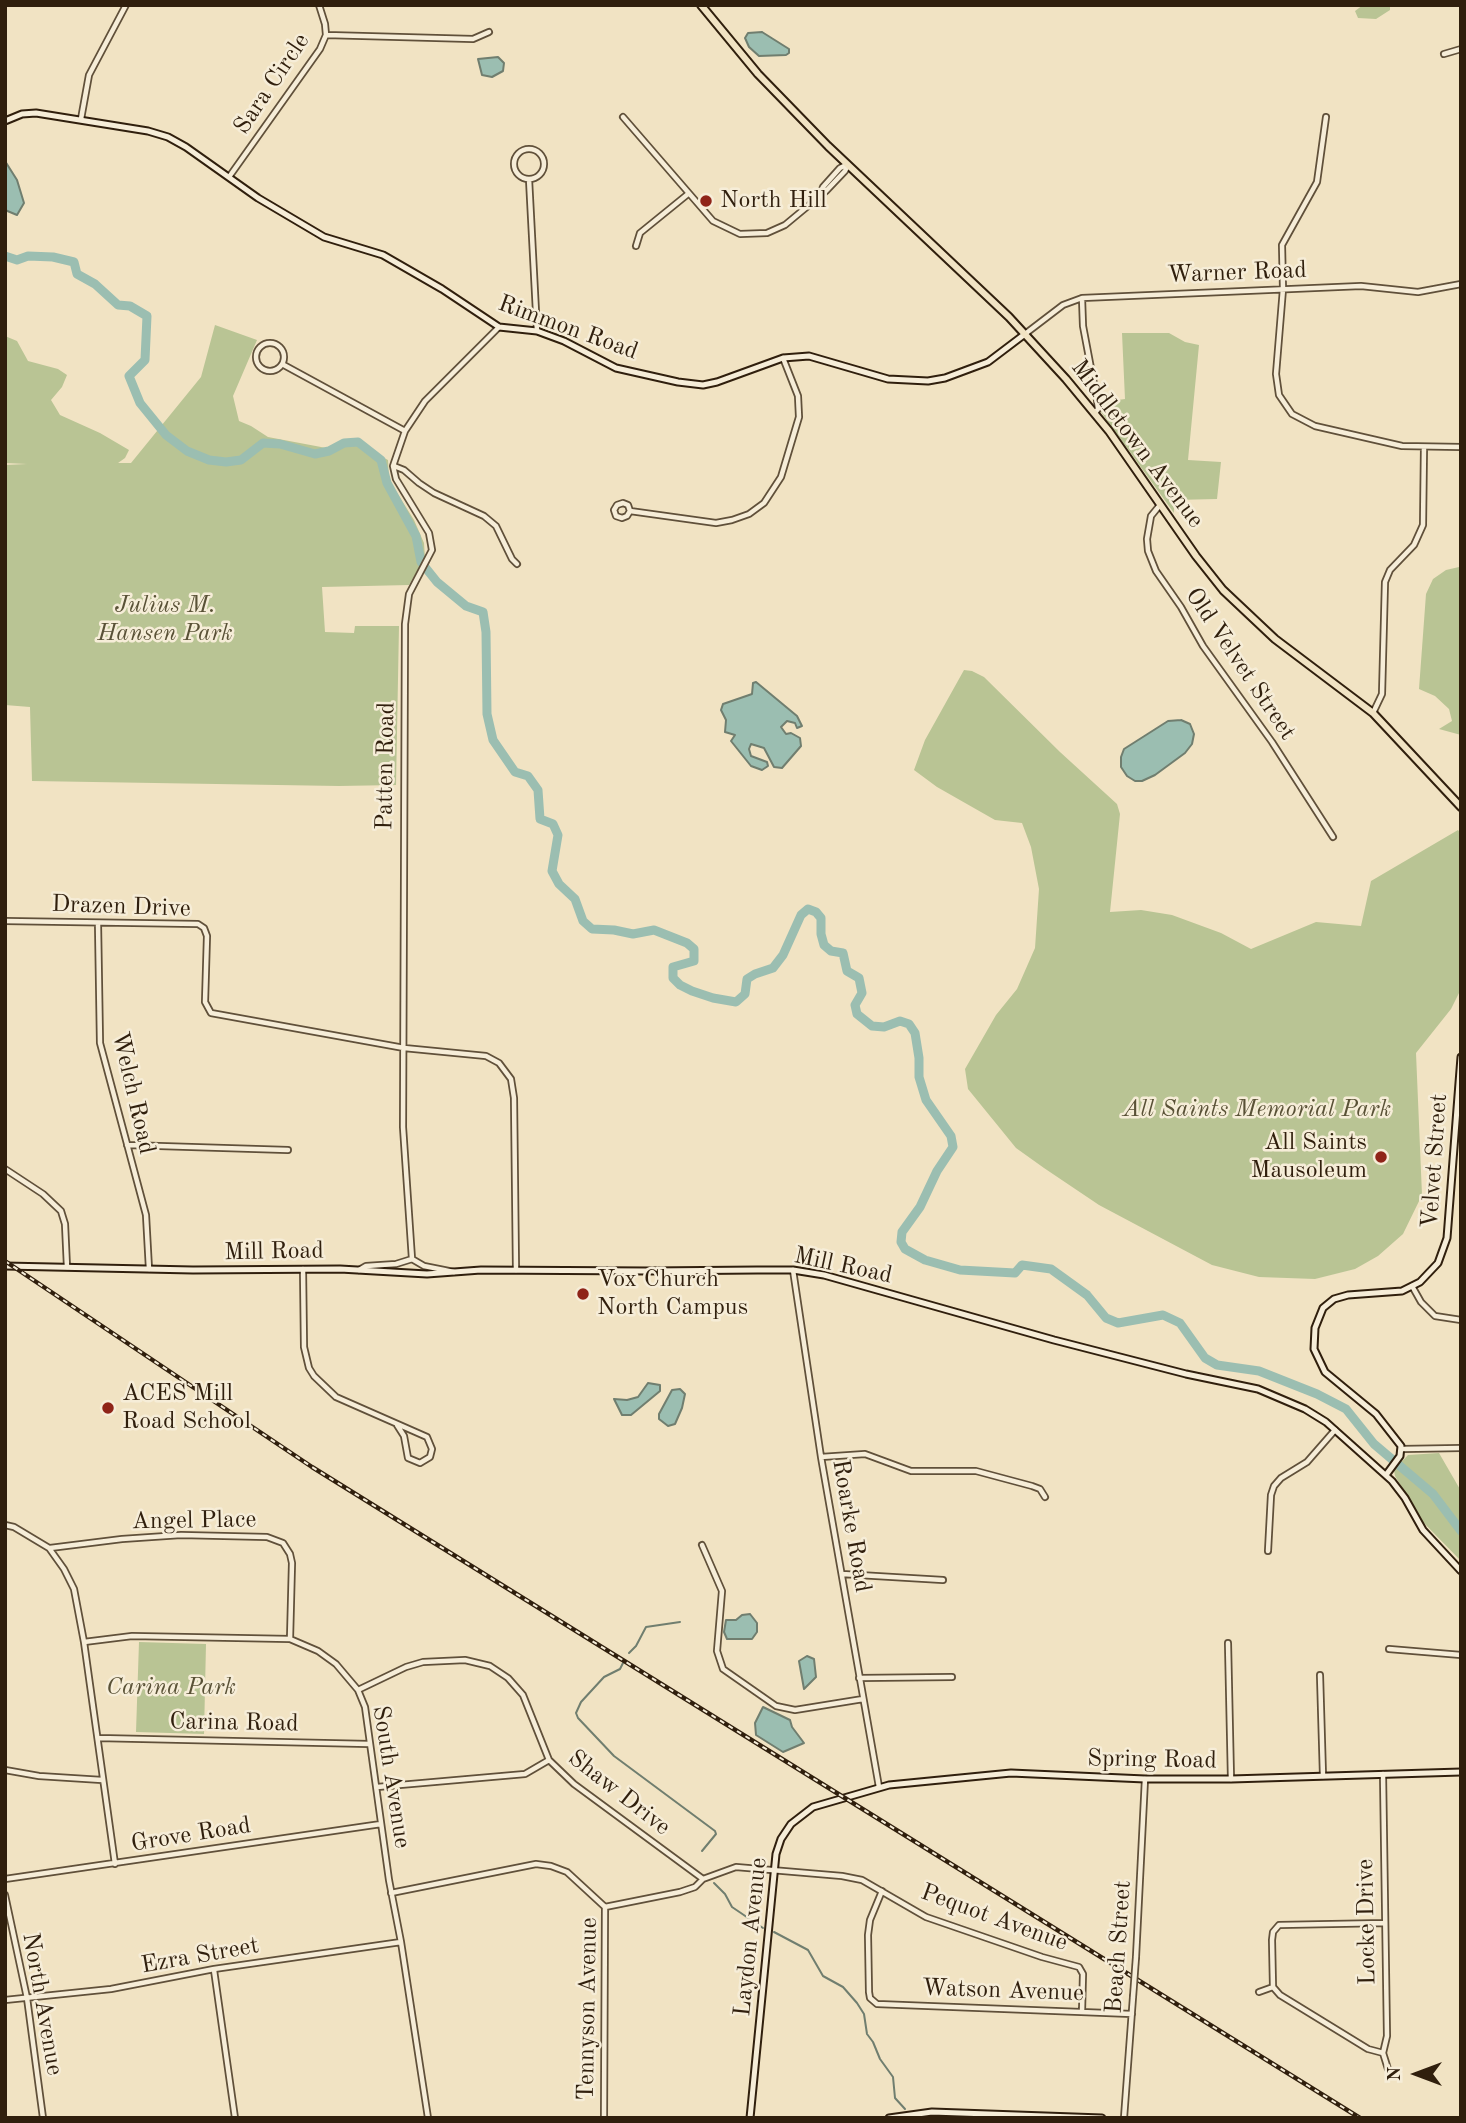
<!DOCTYPE html>
<style>
body{margin:0}
#map{position:relative;width:1466px;height:2123px;overflow:hidden;background:#f1e3c3;font-family:"Old Standard TT",serif}
canvas{display:block}
.frame{position:absolute;inset:0;border:7px solid #301f0d;pointer-events:none}
.north{position:absolute;left:1382px;top:2039px;width:70px;height:70px;-webkit-text-stroke:5px #f6edd8;paint-order:stroke;rotate:270deg;font-size:19px;font-weight:700;line-height:28px;text-align:center;color:#301f0d}
.north::after{content:'';display:block;margin:auto;width:24px;height:32px;background:#301f0d;clip-path:polygon(50% 0,100% 100%,50% 72%,0 100%)}
</style>
<div id="map">
<canvas width="1466" height="2123"></canvas>
<div class="frame"></div>
<div class="north">N</div>
</div>
<script>
const ctx = document.querySelector('canvas').getContext('2d');
ctx.lineJoin = 'round';
function fillPath(path, color) {
  ctx.fillStyle = color;
  ctx.fill(path, 'evenodd');
}
function shape(rows) {
  const path = new Path2D();
  for (const r of rows) {
    if (r.length === 3) {
      path.moveTo(r[0] + r[2], r[1]);
      path.arc(r[0], r[1], r[2], 0, 2 * Math.PI);
      continue;
    }
    path.moveTo(r[0], r[1]);
    for (let i = 2; i < r.length; i += 2) path.lineTo(r[i], r[i + 1]);
  }
  return path;
}
function strokePath(path, color, width, dash) {
  ctx.strokeStyle = color;
  ctx.lineWidth = width;
  ctx.lineCap = dash ? 'butt' : 'round';
  ctx.setLineDash(dash || []);
  ctx.stroke(path);
}
function write(font, color, halo, rows, align = 'center') {
  ctx.font = font + ' "Old Standard TT",serif';
  ctx.lineWidth = 5;
  ctx.setLineDash([]);
  ctx.textBaseline = 'middle';
  ctx.strokeStyle = halo;
  ctx.fillStyle = color;
  for (const [text, x, y, turn = 0] of rows) {
    ctx.save();
    ctx.translate(x, y);
    ctx.rotate((+turn || 0) * Math.PI / 180);
    ctx.textAlign = isNaN(turn) ? turn : align;
    if (halo) ctx.strokeText(text, 0, 0);
    ctx.fillText(text, 0, 0);
    ctx.restore();
  }
}
fillPath(shape([
 [1363,5,1390,5,1390,10,1376,19,1358,18,1355,11],
 [215,325,257,340,233,396,239,421,251,426,268,437,321,447,332,449,352,441,388,460,389,480,414,520,424,543,425,558,409,585,322,587,325,632,354,633,355,626,399,626,396,785,339,786,32,781,30,707,5,705,5,465,27,464,5,463,5,336,17,341,28,361,58,369,67,375,62,387,51,400,60,415,100,433,129,450,125,458,118,463,131,463,201,377],
 [1122,333,1169,333,1185,342,1199,345,1188,460,1221,462,1217,499,1174,500,1174,513,1101,412,1103,402,1125,399],
 [1459,567,1461,569,1459,610,1461,735,1439,729,1452,721,1449,709,1435,696,1419,689,1426,594,1433,579,1446,570],
 [964,670,972,671,984,677,1060,752,1117,804,1120,814,1110,912,1141,910,1172,915,1221,933,1251,949,1316,922,1361,926,1371,881,1458,830,1461,834,1461,989,1451,1009,1416,1053,1422,1195,1403,1234,1378,1256,1355,1269,1315,1279,1259,1277,1212,1265,1099,1205,1044,1168,1016,1148,968,1089,965,1069,996,1015,1017,989,1035,948,1039,889,1031,847,1022,823,995,820,937,787,914,770,925,740],
 [1439,1453,1461,1491,1461,1561,1423,1522,1395,1476,1394,1470,1408,1455],
 [139,1642,206,1644,204,1734,136,1732]
]), '#b9c494');
const water = shape([
 [762,32,789,49,789,53,786,55,759,56,749,47,745,38,748,33,762,32],
 [498,57,504,63,503,71,492,77,482,75,478,59,498,57],
 [5,161,17,180,24,203,17,215,5,210,5,161],
 [756,682,797,716,802,726,797,728,795,723,787,721,781,727,786,734,791,733,800,738,801,746,782,768,774,767,764,748,751,744,749,749,751,756,767,762,768,766,762,770,751,766,731,741,735,735,725,732,726,720,721,710,723,704,752,694,753,683,756,682],
 [1181,720,1190,724,1194,734,1192,744,1185,753,1155,775,1142,781,1135,781,1127,776,1121,767,1121,757,1124,749,1168,721,1181,720],
 [648,1383,660,1385,660,1391,631,1415,622,1415,614,1399,627,1400,638,1397,648,1383],
 [680,1389,685,1394,682,1408,675,1424,668,1426,659,1419,659,1414,672,1390,680,1389],
 [750,1614,757,1623,757,1632,752,1639,727,1639,724,1632,726,1620,736,1620,742,1615,750,1614],
 [807,1656,814,1659,816,1677,804,1689,799,1661,807,1656],
 [763,1707,790,1720,792,1727,804,1743,783,1752,756,1735,755,1723,763,1707]
]);
fillPath(water, '#9bbeb1');
strokePath(water, '#707e6f', 2);
strokePath(shape([
 [629,1653,636,1646,646,1627,680,1622],
 [623,1663,620,1669,604,1677,581,1702,576,1713,578,1718,614,1756,715,1831,716,1834,702,1851],
 [714,1883,725,1894,732,1907,763,1928],
 [774,1932,808,1950,823,1976,843,1987,857,2003,864,2014,867,2034,873,2042,880,2059,893,2077,895,2098,905,2109]
]), '#707e6f', 2);
strokePath(shape([
 [5,256,17,260,28,256,53,257,74,262,77,274,95,284,118,305,130,306,147,316,145,360,129,376,140,403,166,435,187,451,209,460,226,462,241,460,263,443,280,444,315,454,329,451,344,443,358,442,381,460,387,483,416,536,421,562,437,582,466,606,483,612,486,632,487,714,493,740,515,772,528,776,538,790,540,819,553,824,558,835,552,871,559,884,575,899,583,921,592,929,614,930,633,934,654,930,687,943,694,949,694,961,673,967,673,978,680,985,692,991,713,998,736,1002,745,994,747,979,755,974,773,968,783,955,801,915,808,909,816,912,821,918,821,934,824,945,831,951,843,953,847,971,859,978,862,993,855,1005,857,1014,872,1026,884,1027,900,1021,909,1024,915,1033,919,1058,919,1077,926,1100,951,1136,953,1147,937,1171,920,1207,902,1232,901,1242,905,1249,925,1260,960,1270,1015,1273,1022,1265,1051,1269,1087,1295,1106,1318,1118,1323,1163,1315,1180,1323,1205,1358,1217,1365,1259,1371,1317,1394,1346,1409,1374,1444,1433,1494,1461,1531]
]), '#9bbeb1', 9);
const street = shape([
 [326,35,473,39,489,32],
 [1444,54,1461,49],
 [623,117,713,221,740,234,767,233,785,225,826,191,845,171,848,165],
 [1326,117,1317,182,1282,245,1283,289,1276,374,1279,395,1292,414,1315,426,1402,446,1461,447],
 [81,119,89,75,126,5],
 [529,164,15],
 [229,177,320,49,326,35,325,24,319,5],
 [529,179,537,331],
 [820,194,823,187,840,168,846,165],
 [636,246,640,233,688,194],
 [1082,298,1083,326,1097,400,1098,409,1095,413],
 [1025,334,1063,305,1082,298,1361,286,1418,292,1461,284],
 [270,357,14],
 [282,364,405,431],
 [394,466,404,470,419,483,434,493,484,516,496,526,512,559,517,564],
 [1160,505,1151,516,1147,539,1148,551,1156,571,1181,607,1203,646,1272,742,1333,837],
 [630,511,627,516,622,518,616,516,614,510,617,505,623,503,628,505,630,511,716,523,732,520,749,514,764,503,781,477,799,417,798,396,783,358],
 [1373,713,1382,694,1385,582,1390,570,1414,545,1423,525,1424,447],
 [5,921,198,924,204,928,207,936,205,1002,211,1013,404,1048,486,1056,499,1063,511,1079,514,1098,516,1270],
 [98,923,100,1043,146,1215,149,1269],
 [127,1145,288,1150],
 [5,1169,43,1194,61,1211,65,1224,67,1267],
 [412,1259,424,1266,454,1272],
 [303,1269,304,1347,309,1368,314,1376,336,1397,427,1437,432,1449,430,1457,420,1463,408,1458,404,1436,397,1425],
 [359,1270,366,1266,396,1264,412,1259,403,1127,405,624,409,594,432,550,429,533,396,479,393,466,405,431,425,401,499,327],
 [793,1270,821,1457,879,1787],
 [1412,1286,1421,1302,1435,1316,1461,1320],
 [1402,1449,1461,1448],
 [821,1457,865,1454,911,1471,976,1471,1032,1486,1040,1489,1045,1497],
 [5,1525,14,1527,49,1548,64,1569,74,1589,84,1642,115,1864],
 [702,1545,722,1591,717,1651,723,1669,776,1706,795,1710,863,1699],
 [50,1548,122,1539,181,1535,267,1537,283,1543,290,1554,292,1563,290,1639],
 [1268,1551,1271,1495,1274,1486,1281,1478,1307,1462,1335,1430],
 [842,1574,943,1580],
 [84,1642,132,1636,290,1639,318,1651,336,1664,358,1690,365,1707,389,1880,401,1942,428,2118],
 [1228,1643,1231,1779],
 [1389,1649,1461,1655],
 [1320,1675,1323,1776],
 [859,1678,952,1677],
 [358,1690,406,1667,423,1662,465,1660,490,1666,508,1678,523,1695,549,1760,574,1784,703,1879],
 [98,1738,369,1744],
 [5,1770,39,1776,102,1780],
 [1383,1774,1387,2036,1383,2053,1388,2069],
 [377,1787,525,1774,549,1760],
 [5,1879,381,1824],
 [882,1891,870,1920,868,1935,869,1992,870,1998,877,2004,1132,2014],
 [391,1893,536,1864,551,1866,567,1872,605,1907],
 [5,1895,27,1998,43,2118],
 [1136,1957,1145,1779],
 [214,1970,235,2118],
 [1273,1987,1272,1940,1273,1932,1279,1925,1385,1923],
 [1259,1992,1273,1987,1280,1995,1368,2049,1383,2053],
 [5,2000,111,1989,214,1969,401,1942],
 [604,2118,605,1907,680,1892,695,1887,703,1879,736,1867,842,1876,862,1880,926,1917,1042,1957,1079,1967,1083,1974,1082,2012],
 [1124,2118,1133,1997]
]);
const secondary = shape([
 [5,121,22,114,36,113,148,131,168,137,186,147,258,198,324,237,383,255,442,289,499,327,537,331,564,341,616,368,678,382,703,385,717,382,783,358,809,356,888,379,928,381,945,378,988,362,1025,334],
 [5,1266,193,1270,340,1269,427,1274,481,1270,649,1271,757,1270,793,1270,824,1275,1054,1340,1186,1374,1258,1389,1305,1409,1326,1422,1392,1481,1405,1498,1423,1530,1461,1571],
 [1386,1475,1400,1456,1401,1446,1376,1414,1325,1372,1314,1349,1315,1328,1323,1308,1334,1299,1348,1295,1402,1291,1420,1282,1438,1263,1447,1238,1461,1057],
 [750,2118,776,1854,781,1839,791,1824,813,1807,889,1785,1011,1773,1145,1779,1231,1779,1461,1772],
 [889,2118,932,2112,1102,2118]
]);
const primary = shape([
 [701,5,758,74,828,146,1009,317,1066,379,1109,431,1196,556,1223,590,1275,639,1373,713,1461,807]
]);
strokePath(street, '#60503a', 8);
strokePath(secondary, '#301f0d', 9);
strokePath(primary, '#301f0d', 10);
strokePath(street, '#f6edd8', 4.5);
strokePath(secondary, '#f6edd8', 5);
strokePath(primary, '#f1e3c3', 6);
const rail = shape([
 [5,1261,312,1467,1360,2118]
]);
strokePath(rail, '#301f0d', 4.5);
strokePath(rail, '#f6edd8', 2, [5]);
const streetBridge = shape([
 [1133,1997,1136,1957]
]);
strokePath(streetBridge, '#60503a', 8, []);
strokePath(streetBridge, '#f6edd8', 4.5);
for (const [x, y, r, color] of [
 [706,201,7,"#8f2418"],
 [1381,1157,7,"#8f2418"],
 [583,1294,7,"#8f2418"],
 [108,1408,7,"#8f2418"]
]) {
  const dot = new Path2D();
  dot.arc(x, y, r, 0, 2 * Math.PI);
  ctx.fillStyle = color;
  ctx.fill(dot);
  strokePath(dot, '#f6edd8', 2.5);
}
write('24px', '#301f0d', '#f6edd8', [
 ["Sara Circle",272,84,-56],
 ["Warner Road",1237,273,-2],
 ["Rimmon Road",568,328,20],
 ["Middletown Avenue",1137,444,53],
 ["Old Velvet Street",1240,664,56],
 ["Patten Road",386,766,-89],
 ["Drazen Drive",121,907,2],
 ["Welch Road",133,1093,77],
 ["Velvet Street",1435,1161,-86],
 ["Mill Road",274,1252,-1],
 ["Mill Road",843,1266,12],
 ["Angel Place",194,1521,-1],
 ["Roarke Road",851,1526,80],
 ["Carina Road",234,1723,1],
 ["Spring Road",1152,1760,1],
 ["South Avenue",391,1777,81],
 ["Shaw Drive",619,1793,38],
 ["Grove Road",191,1835,-9],
 ["Pequot Avenue",994,1918,20],
 ["Locke Drive",1367,1922,-91],
 ["Laydon Avenue",751,1937,-84],
 ["Beach Street",1119,1947,-86],
 ["Ezra Street",200,1956,-10],
 ["Watson Avenue",1003,1991,2],
 ["North Avenue",42,2004,80],
 ["Tennyson Avenue",588,2009,-89]
]);
write('24px', '#301f0d', '#f6edd8', [
 ["North Hill",720,201],
 ["All Saints",1367,1143,"right"],
 ["Mausoleum",1367,1171,"right"],
 ["Vox Church",597,1280],
 ["North Campus",597,1308],
 ["ACES Mill",122,1394],
 ["Road School",122,1422]
], 'left');
write('italic 24px', '#595136', '#f6edd8', [
 ["Julius M.",165,606],
 ["Hansen Park",165,634],
 ["All Saints Memorial Park",1257,1110],
 ["Carina Park",171,1688]
]);
</script>
